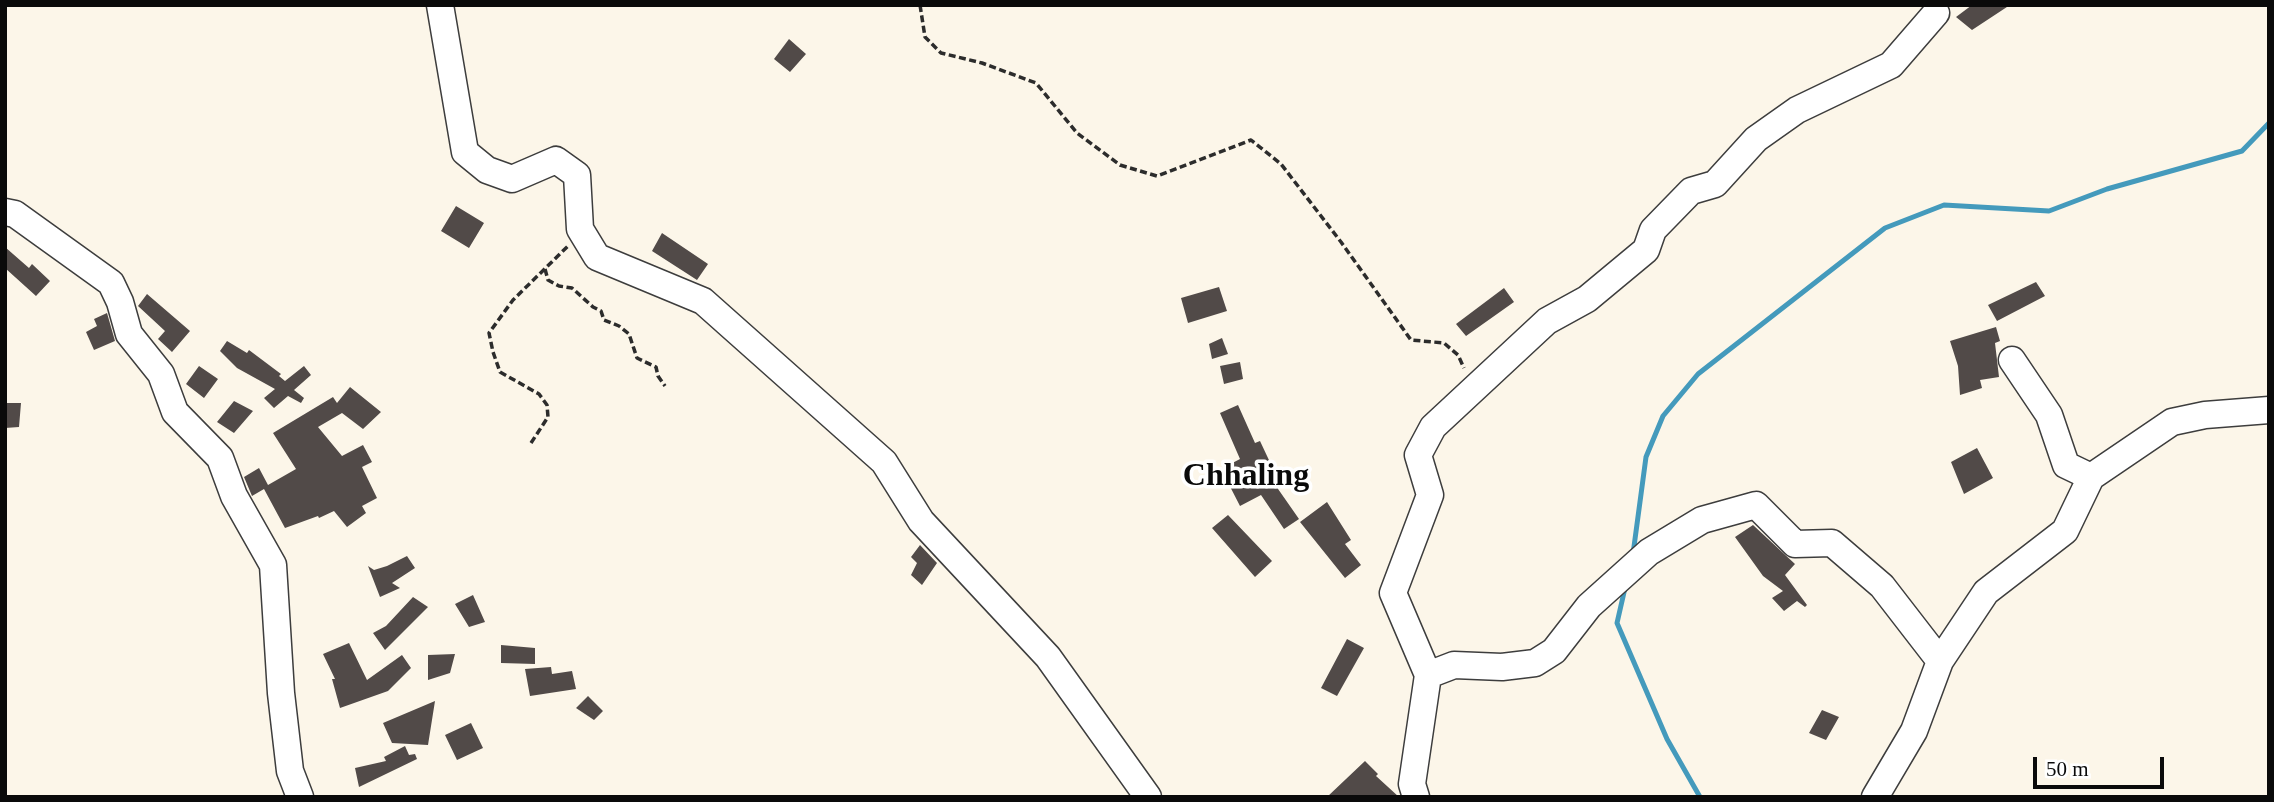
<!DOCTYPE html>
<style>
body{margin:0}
#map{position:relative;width:2274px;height:802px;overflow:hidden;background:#fcf6e9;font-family:"Times New Roman",serif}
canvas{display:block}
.frame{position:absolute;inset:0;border:7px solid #0a0a0a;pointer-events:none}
.scale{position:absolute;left:2033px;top:757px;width:131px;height:32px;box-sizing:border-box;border:4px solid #0a0a0a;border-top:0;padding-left:9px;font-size:21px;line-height:24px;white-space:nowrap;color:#0a0a0a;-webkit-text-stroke:5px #fff;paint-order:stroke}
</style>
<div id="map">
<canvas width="2274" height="802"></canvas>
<div class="frame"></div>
<div class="scale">50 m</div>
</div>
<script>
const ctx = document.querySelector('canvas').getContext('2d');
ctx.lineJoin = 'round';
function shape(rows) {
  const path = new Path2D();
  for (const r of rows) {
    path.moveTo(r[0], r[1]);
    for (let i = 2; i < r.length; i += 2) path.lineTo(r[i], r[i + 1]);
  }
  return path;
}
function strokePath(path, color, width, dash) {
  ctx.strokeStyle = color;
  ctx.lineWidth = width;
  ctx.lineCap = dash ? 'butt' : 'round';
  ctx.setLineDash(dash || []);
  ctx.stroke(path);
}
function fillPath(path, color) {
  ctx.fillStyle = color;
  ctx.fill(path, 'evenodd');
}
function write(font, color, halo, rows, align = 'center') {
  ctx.font = font + ' "Times New Roman",serif';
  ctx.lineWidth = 7;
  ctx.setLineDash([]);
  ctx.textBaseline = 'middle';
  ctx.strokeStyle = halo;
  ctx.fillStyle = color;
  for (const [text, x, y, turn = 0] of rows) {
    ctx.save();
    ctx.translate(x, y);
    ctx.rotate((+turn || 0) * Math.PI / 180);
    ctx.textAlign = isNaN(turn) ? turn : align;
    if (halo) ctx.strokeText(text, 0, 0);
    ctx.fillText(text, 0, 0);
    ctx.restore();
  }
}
strokePath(shape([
 [1633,554,1646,457,1663,416,1698,374,1885,228,1944,205,2049,211,2107,189,2242,151,2269,123],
 [1625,588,1617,623,1667,739,1700,797]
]), '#449abc', 5);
fillPath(shape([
 [1972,5,2010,5,1972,30,1956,17],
 [789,39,806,54,790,72,774,59],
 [456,206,484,223,469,248,441,231],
 [662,233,708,264,697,280,652,251],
 [5,247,29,268,32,264,50,281,36,296,5,268],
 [2036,282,2045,296,1997,321,1988,305],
 [1219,287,1227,311,1188,323,1181,298],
 [1504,288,1514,302,1466,336,1456,324],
 [147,294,190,331,172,352,158,339,165,331,138,306],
 [107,313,115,341,94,350,86,332,97,326,94,319],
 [1996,327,2000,341,1995,343,1999,377,1980,380,1982,388,1960,395,1958,366,1950,341],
 [1222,338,1228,354,1212,359,1209,344],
 [227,341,247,353,249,350,281,374,279,376,285,381,304,366,311,375,294,390,304,398,301,403,288,396,274,408,264,398,275,389,237,368,220,351],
 [1240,362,1243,379,1224,384,1220,366],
 [199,366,218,379,204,398,186,384],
 [350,387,381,412,363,429,342,413,318,427,342,456,363,445,372,462,362,467,377,498,362,506,366,513,347,527,334,511,319,518,318,516,285,528,264,489,252,496,244,477,259,468,268,485,296,469,273,433,333,397,337,403],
 [234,401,253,411,234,433,217,422],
 [5,403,21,403,19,427,5,428],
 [1238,405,1255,443,1260,441,1275,473,1269,476,1299,519,1284,529,1261,495,1240,506,1221,469,1240,459,1220,413],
 [1977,448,1993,478,1964,494,1951,462],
 [1327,502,1351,540,1345,544,1361,565,1345,578,1300,522],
 [1228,515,1272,561,1255,577,1212,528],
 [1753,525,1795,564,1785,575,1807,605,1805,607,1797,601,1784,611,1772,598,1783,591,1763,576,1735,537],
 [920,545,937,563,922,585,911,575,917,563,911,557],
 [407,556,415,568,392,583,400,588,380,597,368,566,374,570,387,566],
 [473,595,485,622,469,627,455,604],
 [413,597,428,607,385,650,373,633,386,626],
 [1347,639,1364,648,1337,696,1321,688],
 [349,643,367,680,402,655,411,668,388,691,340,708,332,679,335,679,323,654],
 [501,645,535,648,535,664,501,663],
 [455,654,450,673,428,680,428,655],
 [551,667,552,674,572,671,576,689,530,696,525,669],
 [588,696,603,711,594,720,576,708],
 [435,701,428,745,392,743,383,723],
 [1822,710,1839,717,1826,740,1809,733],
 [471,723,483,748,457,760,445,735],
 [405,746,409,755,415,754,417,759,359,787,355,768,386,761,384,757],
 [1365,761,1378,774,1376,776,1399,797,1327,797]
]), '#514a48');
const minor = shape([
 [440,5,465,152,487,170,512,179,556,160,577,175,580,229,597,257,703,301,884,462,921,521,1048,657,1148,797],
 [5,212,15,214,111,283,120,302,129,334,161,374,175,412,220,458,234,496,273,565,281,693,290,771,300,797],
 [2012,360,2049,415,2066,465,2091,477],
 [1428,675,1454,665,1502,667,1535,663,1554,651,1589,606,1649,552,1702,520,1756,505,1795,544,1832,543,1882,586,1940,661],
 [1416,797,1412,784,1428,675,1393,593,1430,495,1418,455,1433,427,1547,321,1587,299,1646,250,1653,230,1691,191,1715,184,1756,139,1797,110,1891,65,1936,13],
 [1875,797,1914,731,1940,661,1986,592,2065,531,2091,477,2172,422,2205,415,2269,410]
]);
strokePath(minor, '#3d3d3d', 29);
strokePath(shape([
 [920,5,925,37,941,53,982,63,1036,83,1077,133,1120,165,1157,176,1251,140,1281,164,1341,242,1411,340,1444,343,1458,355,1464,368],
 [545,269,548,280,559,286,572,288,593,307,601,311,604,320,619,326,629,334,637,358,656,367,658,376,665,386],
 [531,443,548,417,547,405,539,394,500,372,493,352,489,333,513,300,568,246]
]), '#2c2c2c', 3.5, [7, 3.5]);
strokePath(minor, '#fff', 26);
write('bold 32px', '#0a0a0a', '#fff', [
 ["Chhaling",1246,477]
]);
</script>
